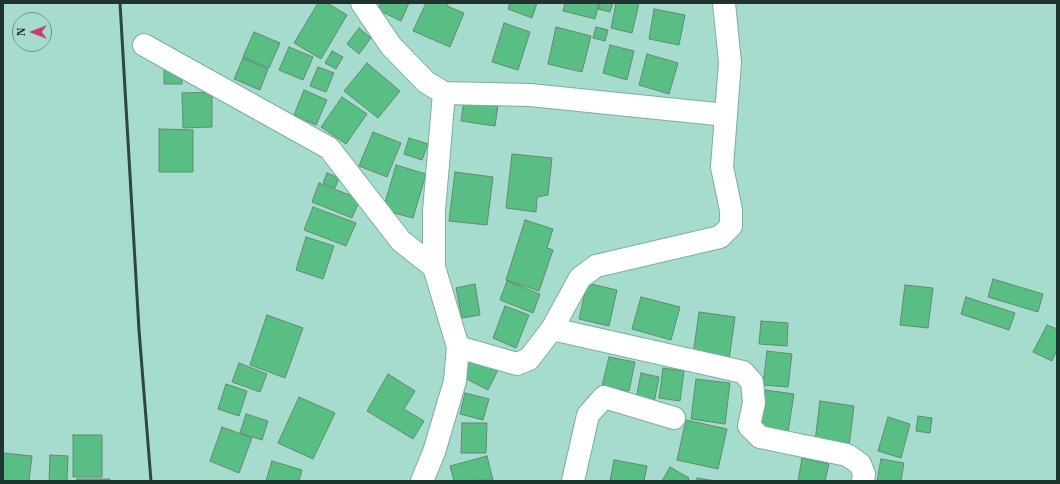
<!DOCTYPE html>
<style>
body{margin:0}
#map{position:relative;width:1060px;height:484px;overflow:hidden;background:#a5dccd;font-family:"IBM Plex Serif",serif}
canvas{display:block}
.frame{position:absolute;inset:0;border:4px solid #1e342f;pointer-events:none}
.north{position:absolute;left:12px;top:12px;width:40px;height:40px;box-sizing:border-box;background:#a5dccd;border:1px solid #6f998e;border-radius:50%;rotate:270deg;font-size:11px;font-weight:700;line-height:16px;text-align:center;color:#1e342f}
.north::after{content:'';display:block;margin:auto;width:14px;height:18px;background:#c7407e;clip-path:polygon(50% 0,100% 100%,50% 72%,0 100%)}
</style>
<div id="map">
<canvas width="1060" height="484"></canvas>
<div class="frame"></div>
<div class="north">N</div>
</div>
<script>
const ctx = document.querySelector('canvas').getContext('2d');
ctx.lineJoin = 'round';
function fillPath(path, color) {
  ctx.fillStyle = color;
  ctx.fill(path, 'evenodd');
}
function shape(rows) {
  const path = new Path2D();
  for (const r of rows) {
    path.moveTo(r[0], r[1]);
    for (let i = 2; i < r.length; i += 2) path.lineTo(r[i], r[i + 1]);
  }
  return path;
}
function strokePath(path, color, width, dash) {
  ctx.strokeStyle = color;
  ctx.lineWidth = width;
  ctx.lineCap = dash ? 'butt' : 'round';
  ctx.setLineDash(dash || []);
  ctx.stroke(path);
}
const building = shape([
 [318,3,327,3,347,15,321,59,294,43,318,3],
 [381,3,409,3,401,21,378,10,381,3],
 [426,3,449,3,447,6,464,13,450,47,413,31,426,3],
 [510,3,537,3,532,18,508,9,510,3],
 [565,3,599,3,595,19,563,11,565,3],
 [600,3,613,3,610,12,598,9,600,3],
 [616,3,639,3,632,33,611,28,616,3],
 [654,9,685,15,679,45,649,39,654,9],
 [504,23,530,32,518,70,492,62,504,23],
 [556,27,591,36,582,72,548,64,556,27],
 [596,27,608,30,605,41,593,38,596,27],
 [359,28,371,38,359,54,347,44,359,28],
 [254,32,280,43,269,68,243,57,254,32],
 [610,45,634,51,627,80,603,73,610,45],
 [289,47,313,57,303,80,279,70,289,47],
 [332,51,343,57,336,69,325,63,332,51],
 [647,54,678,63,669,94,639,85,647,54],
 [243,58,268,69,260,90,234,79,243,58],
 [367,63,400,91,378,118,344,91,367,63],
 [318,67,334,73,326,92,310,86,318,67],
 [164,68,182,68,182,84,164,84,164,68],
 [304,90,327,100,316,125,294,115,304,90],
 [212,92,212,127,183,128,182,93,212,92],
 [342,97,367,114,346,144,321,127,342,97],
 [464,100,498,105,495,126,461,121,464,100],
 [159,129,193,130,193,172,159,172,159,129],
 [373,132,401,143,387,177,359,166,373,132],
 [409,138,428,144,422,160,404,154,409,138],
 [512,154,552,158,548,195,537,197,536,212,506,208,512,154],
 [396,165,426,174,413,218,383,210,396,165],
 [455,172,493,177,487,225,449,221,455,172],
 [327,173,339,178,335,188,323,183,327,173],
 [319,183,360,199,352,218,312,202,319,183],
 [313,207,356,223,346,246,304,230,313,207],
 [525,220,553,229,547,248,553,250,539,291,506,280,525,220],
 [306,237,334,246,323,279,296,270,306,237],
 [993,279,1043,294,1038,312,988,297,993,279],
 [507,281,540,294,533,313,500,300,507,281],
 [587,283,617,290,609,326,579,319,587,283],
 [475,284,480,315,462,318,456,288,475,284],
 [905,285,933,288,928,328,900,325,905,285],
 [641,297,680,307,671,340,632,329,641,297],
 [966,297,1015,313,1009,330,961,314,966,297],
 [505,306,529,315,516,348,493,338,505,306],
 [699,312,735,317,729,360,693,355,699,312],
 [267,315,303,328,285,378,250,365,267,315],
 [761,321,788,323,787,346,759,344,761,321],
 [1047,325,1057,329,1057,350,1052,361,1033,352,1047,325],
 [767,351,792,354,788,387,763,385,767,351],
 [472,355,499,368,488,390,461,376,472,355],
 [609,357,635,362,629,391,602,386,609,357],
 [239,363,267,374,260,392,232,382,239,363],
 [663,368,684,371,680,401,659,398,663,368],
 [641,373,659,377,654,403,636,399,641,373],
 [388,374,415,391,404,409,424,421,413,439,367,411,388,374],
 [696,379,730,383,725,424,691,419,696,379],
 [226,384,247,391,239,416,218,409,226,384],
 [765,390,794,394,788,432,759,427,765,390],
 [465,393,489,399,483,420,460,414,465,393],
 [299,397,335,413,313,459,278,443,299,397],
 [820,401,854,406,849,446,815,441,820,401],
 [246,414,268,421,262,440,240,433,246,414],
 [918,416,932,418,930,433,916,431,918,416],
 [888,417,910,424,901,458,878,451,888,417],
 [686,420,727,429,718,469,677,460,686,420],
 [462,423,487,423,486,453,461,453,462,423],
 [222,427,252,438,239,473,210,461,222,427],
 [73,435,102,435,102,477,73,477,73,435],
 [3,453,32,456,29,481,3,481,3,453],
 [50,455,68,456,67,481,49,481,50,455],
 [487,456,493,480,454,481,450,466,487,456],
 [802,458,829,464,825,481,798,481,802,458],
 [881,459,904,463,901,481,877,481,881,459],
 [614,460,647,466,644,481,610,481,614,460],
 [272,461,302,470,299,481,266,481,272,461],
 [670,467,689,478,688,481,662,481,670,467],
 [697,478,716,481,697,481,697,478],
 [77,479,110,479,110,481,77,481,77,479]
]);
fillPath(building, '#58be83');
strokePath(building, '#628a70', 1);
const minor = shape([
 [362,3,391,46,426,82,444,93,530,95,726,115],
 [144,45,329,148,401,241,434,267],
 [552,329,743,372,752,382,754,403,749,426,760,437,847,455,860,464,864,474,863,481],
 [458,347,517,364,529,359,552,329,580,278,596,266,720,237,731,226,731,210,722,167,730,62,724,3],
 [422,481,434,452,455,381,458,347,434,267,434,211,444,93],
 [573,481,588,415,604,397,674,418]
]);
strokePath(minor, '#7aafa1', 24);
strokePath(minor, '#fff', 22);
strokePath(shape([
 [120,3,139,330,151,481]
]), '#2d4640', 3);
</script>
